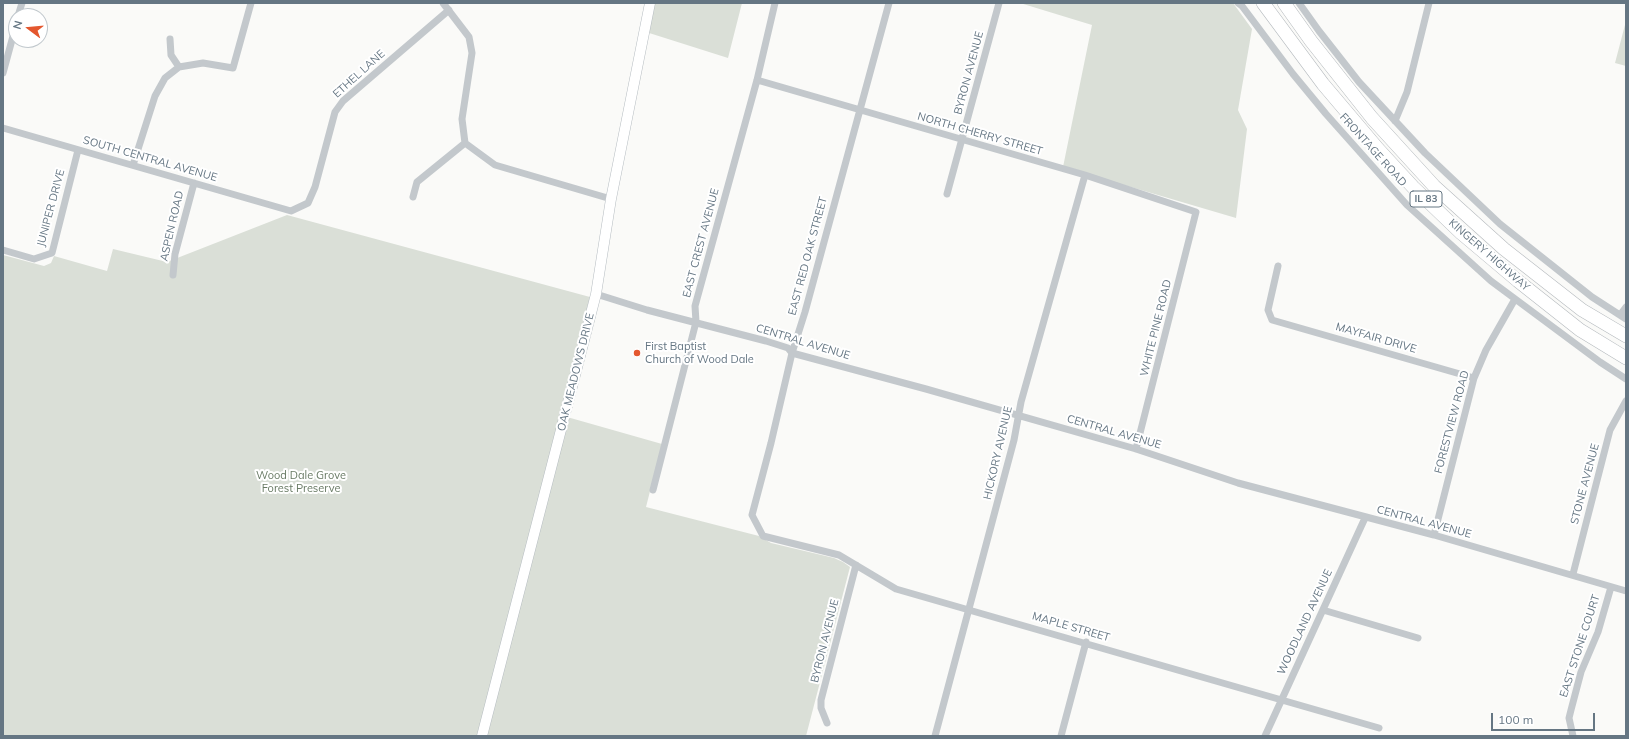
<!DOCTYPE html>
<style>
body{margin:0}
#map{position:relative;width:1629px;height:739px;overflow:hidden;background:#fafaf8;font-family:Mulish,sans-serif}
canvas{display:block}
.frame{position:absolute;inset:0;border:4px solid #657683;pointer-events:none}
.north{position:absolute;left:8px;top:8px;width:40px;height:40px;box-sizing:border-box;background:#fff;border:1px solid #c1c8cd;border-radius:50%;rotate:286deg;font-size:11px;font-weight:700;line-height:16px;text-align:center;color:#657683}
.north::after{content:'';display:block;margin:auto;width:14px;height:18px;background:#e4572e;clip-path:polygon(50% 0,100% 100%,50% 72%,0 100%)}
.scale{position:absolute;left:1491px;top:713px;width:104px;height:18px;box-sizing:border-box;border:2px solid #657683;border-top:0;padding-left:5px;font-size:12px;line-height:14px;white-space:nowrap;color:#657683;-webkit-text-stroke:3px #fff;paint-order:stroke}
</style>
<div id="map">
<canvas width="1629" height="739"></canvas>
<div class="frame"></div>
<div class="north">N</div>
<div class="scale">100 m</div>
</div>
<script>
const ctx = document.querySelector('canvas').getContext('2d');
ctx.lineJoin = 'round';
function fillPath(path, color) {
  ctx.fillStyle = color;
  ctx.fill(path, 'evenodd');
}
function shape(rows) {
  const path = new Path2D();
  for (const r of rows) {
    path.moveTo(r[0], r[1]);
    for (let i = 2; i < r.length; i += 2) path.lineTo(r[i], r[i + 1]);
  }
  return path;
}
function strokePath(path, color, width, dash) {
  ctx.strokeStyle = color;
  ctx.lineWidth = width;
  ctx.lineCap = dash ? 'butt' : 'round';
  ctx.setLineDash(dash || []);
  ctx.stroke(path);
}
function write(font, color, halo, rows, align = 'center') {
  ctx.font = font + ' Mulish,sans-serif';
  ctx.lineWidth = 4;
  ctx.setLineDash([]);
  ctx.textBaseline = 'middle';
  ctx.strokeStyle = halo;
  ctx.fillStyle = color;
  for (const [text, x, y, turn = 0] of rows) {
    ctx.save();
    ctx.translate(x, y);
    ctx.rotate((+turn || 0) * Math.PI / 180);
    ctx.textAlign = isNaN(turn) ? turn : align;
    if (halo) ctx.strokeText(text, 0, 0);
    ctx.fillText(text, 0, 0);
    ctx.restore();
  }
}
fillPath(shape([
 [652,3,742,3,728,58,646,32],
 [1020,3,1233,3,1252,29,1238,110,1247,129,1236,218,1063,167,1092,25],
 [1626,21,1626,66,1615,63],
 [287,215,590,297,560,415,662,444,646,507,759,536,771,543,834,558,843,562,850,567,806,736,3,736,3,255,44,266,51,263,54,256,107,271,113,249,167,262]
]), '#dadfd7');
const secondary = shape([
 [482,736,596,294,611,199,650,3]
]);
const highway = shape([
 [1263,3,1323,84,1378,149,1413,187,1461,233,1518,281,1580,330,1626,358],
 [1284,3,1311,41,1372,118,1434,186,1504,249,1582,310,1626,336]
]);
strokePath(secondary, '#b3babf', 11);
strokePath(highway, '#b4b9bd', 14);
strokePath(shape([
 [443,3,469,37,472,53,462,119,465,143,495,165,611,199],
 [889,3,805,312,792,353,771,443,752,515,763,536,839,555,896,589,1379,728],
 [1238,3,1242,6,1293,74,1326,114,1407,205,1491,281,1600,362,1626,379],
 [1299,3,1319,31,1359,82,1425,153,1500,224,1592,297,1626,319],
 [18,16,22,3],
 [170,39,171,55,179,67],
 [3,73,16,25],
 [757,80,1085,175,1196,212,1136,449],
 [1395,121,1407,92,1429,3],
 [3,128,291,211,308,203,315,187,335,112,343,101,449,10],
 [133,165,155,96,165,78,179,67,203,63,233,68,251,3],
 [947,194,999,3],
 [413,197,417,182,465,143],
 [3,250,34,259,52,253,78,150],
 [1278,266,1268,310,1272,320,1474,378],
 [173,275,175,254,194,183],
 [596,294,647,310,766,341,788,348,792,353,926,389,1136,449,1238,483,1434,535,1626,591],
 [1620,315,1626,307],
 [653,490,696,322,695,306,757,80,775,3],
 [1434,535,1474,378,1486,350,1515,299],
 [1573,574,1610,430,1626,401],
 [1323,610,1418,638],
 [827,723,821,708,821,700,856,565],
 [935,736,1014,440,1021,402,1085,175],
 [1061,736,1086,642],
 [1265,736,1365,518],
 [1573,736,1569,718,1571,710,1581,672,1598,632,1611,587]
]), '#c3c8cc', 7);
strokePath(secondary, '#fff', 10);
strokePath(highway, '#fff', 13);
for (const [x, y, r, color] of [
 [637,353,4,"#e4572e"]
]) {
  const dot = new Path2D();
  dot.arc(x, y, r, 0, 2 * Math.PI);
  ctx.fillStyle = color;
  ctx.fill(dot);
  strokePath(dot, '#fff', 1.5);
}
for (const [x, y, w] of [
 [1426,199,32]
]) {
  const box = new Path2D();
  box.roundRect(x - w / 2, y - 8, w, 16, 3);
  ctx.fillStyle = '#fff';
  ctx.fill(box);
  strokePath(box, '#657683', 1);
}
write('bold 10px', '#657683', null, [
 ["IL 83",1426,199]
]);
write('11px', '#657683', '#fff', [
 ["BYRON AVENUE",969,73,-75],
 ["ETHEL LANE",359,74,-42],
 ["NORTH CHERRY STREET",980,134,16],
 ["FRONTAGE ROAD",1373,150,48],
 ["SOUTH CENTRAL AVENUE",150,159,16],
 ["JUNIPER DRIVE",51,208,-75],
 ["ASPEN ROAD",172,226,-77],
 ["EAST CREST AVENUE",701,243,-75],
 ["KINGERY HIGHWAY",1489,255,41],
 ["EAST RED OAK STREET",808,256,-75],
 ["WHITE PINE ROAD",1156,328,-76],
 ["MAYFAIR DRIVE",1376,338,16],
 ["CENTRAL AVENUE",803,342,17],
 ["OAK MEADOWS DRIVE",576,372,-76],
 ["FORESTVIEW ROAD",1452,422,-75],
 ["CENTRAL AVENUE",1114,432,16],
 ["HICKORY AVENUE",998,453,-77],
 ["STONE AVENUE",1585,484,-75],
 ["CENTRAL AVENUE",1424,522,15],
 ["WOODLAND AVENUE",1305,622,-65],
 ["MAPLE STREET",1071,627,16],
 ["BYRON AVENUE",825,641,-76],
 ["EAST STONE COURT",1580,646,-72]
]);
write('11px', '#657683', '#fff', [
 ["First Baptist",645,347],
 ["Church of Wood Dale",645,360]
], 'left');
write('11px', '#687a64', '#fff', [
 ["Wood Dale Grove",301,476],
 ["Forest Preserve",301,489]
]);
</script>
